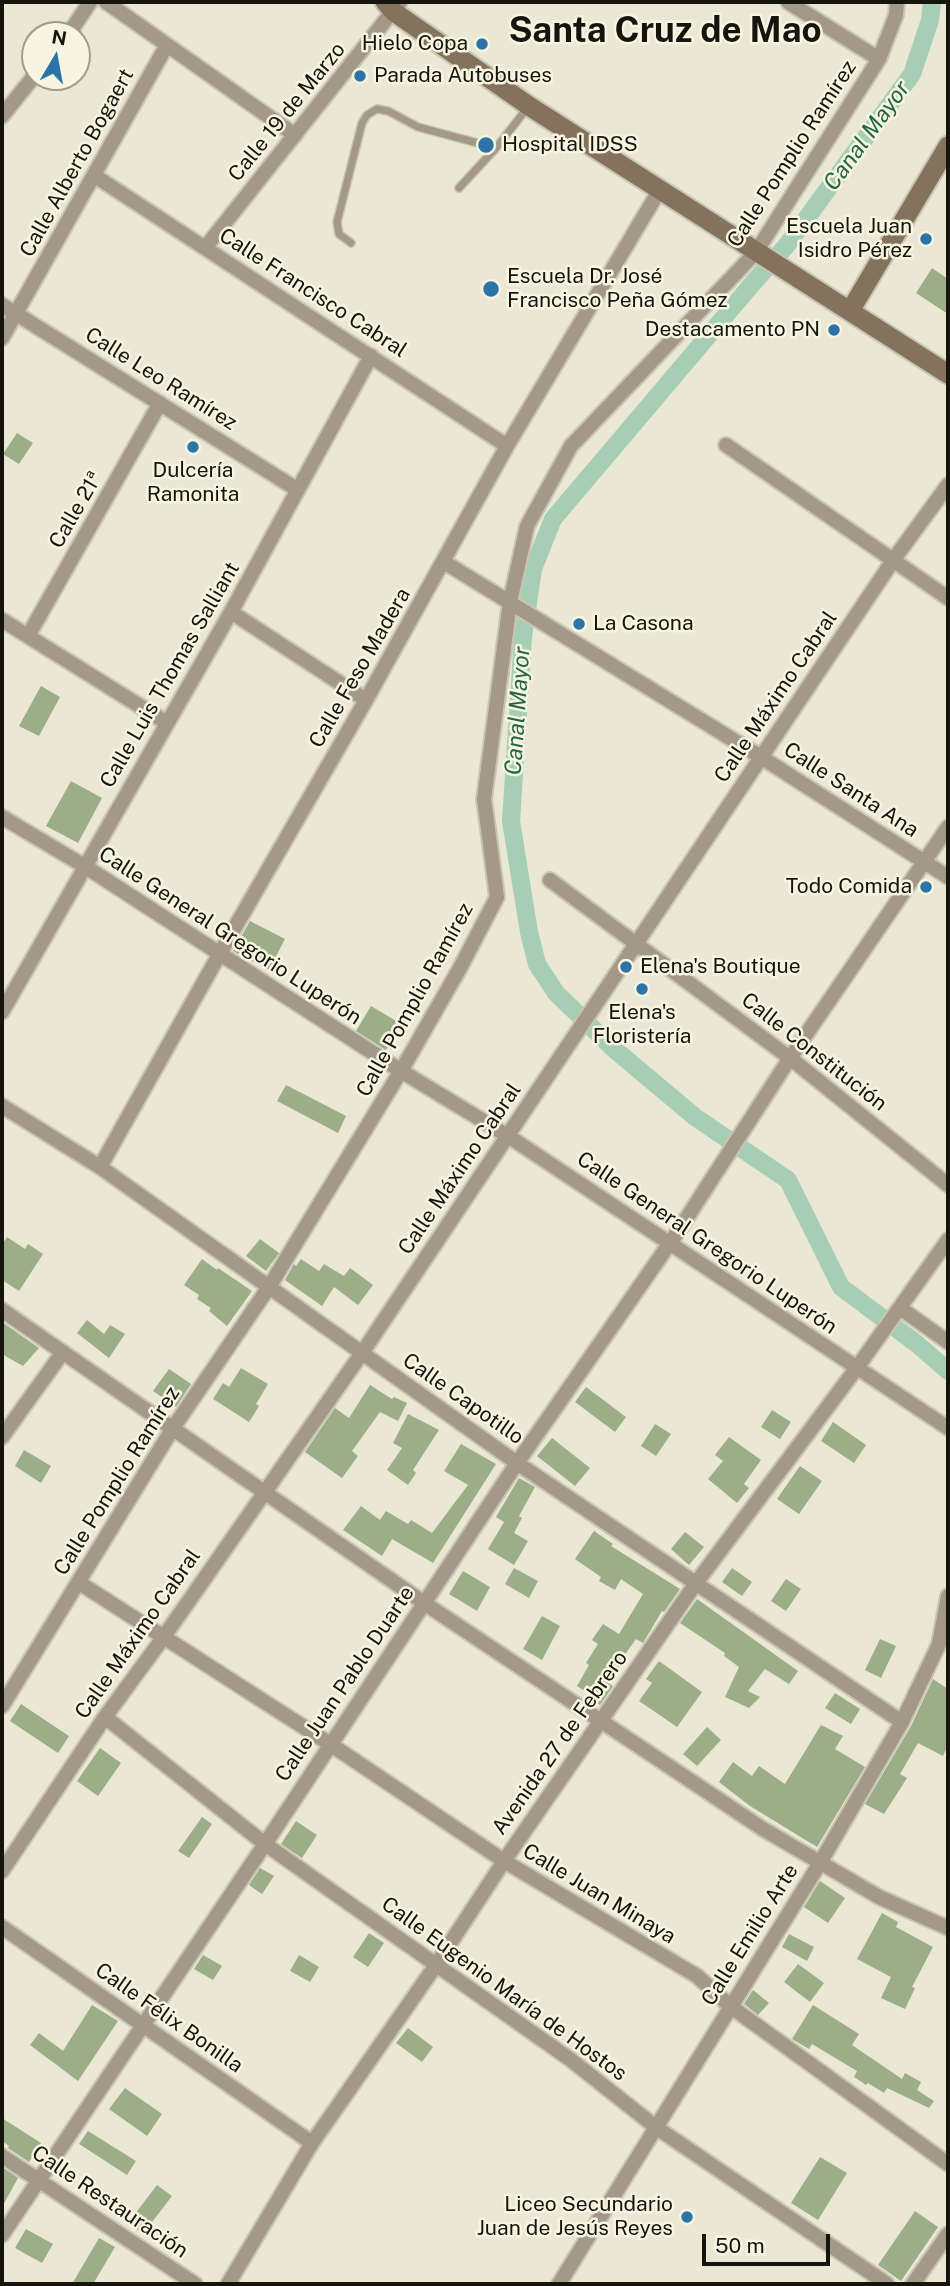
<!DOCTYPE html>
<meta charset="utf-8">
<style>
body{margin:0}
#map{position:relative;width:950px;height:2286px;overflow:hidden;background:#eae7d4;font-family:"Public Sans",sans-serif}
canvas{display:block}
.frame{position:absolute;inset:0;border:4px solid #15140d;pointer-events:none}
.north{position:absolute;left:21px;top:21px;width:70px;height:70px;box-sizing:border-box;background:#f7f5e1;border:2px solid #9d9b8c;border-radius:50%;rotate:10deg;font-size:19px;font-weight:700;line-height:28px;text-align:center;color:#15140d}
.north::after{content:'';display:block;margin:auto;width:24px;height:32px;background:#2c73a7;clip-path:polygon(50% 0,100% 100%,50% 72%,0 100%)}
.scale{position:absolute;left:702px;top:2234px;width:128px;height:32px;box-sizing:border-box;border:4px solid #15140d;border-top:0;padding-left:9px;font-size:21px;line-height:24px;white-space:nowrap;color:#15140d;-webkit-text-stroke:5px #f7f5e1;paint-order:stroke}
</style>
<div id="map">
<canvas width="950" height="2286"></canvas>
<div class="frame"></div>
<div class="north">N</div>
<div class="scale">50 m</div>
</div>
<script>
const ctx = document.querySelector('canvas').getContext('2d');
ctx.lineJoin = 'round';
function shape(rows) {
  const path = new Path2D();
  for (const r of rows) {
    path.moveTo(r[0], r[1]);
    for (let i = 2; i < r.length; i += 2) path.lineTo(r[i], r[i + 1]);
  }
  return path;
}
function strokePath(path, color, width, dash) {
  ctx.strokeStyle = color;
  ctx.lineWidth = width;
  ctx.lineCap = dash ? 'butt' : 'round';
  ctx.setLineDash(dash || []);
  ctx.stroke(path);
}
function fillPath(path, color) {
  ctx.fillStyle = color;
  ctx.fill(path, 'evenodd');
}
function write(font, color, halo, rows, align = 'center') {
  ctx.font = font + ' "Public Sans",sans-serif';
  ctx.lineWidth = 5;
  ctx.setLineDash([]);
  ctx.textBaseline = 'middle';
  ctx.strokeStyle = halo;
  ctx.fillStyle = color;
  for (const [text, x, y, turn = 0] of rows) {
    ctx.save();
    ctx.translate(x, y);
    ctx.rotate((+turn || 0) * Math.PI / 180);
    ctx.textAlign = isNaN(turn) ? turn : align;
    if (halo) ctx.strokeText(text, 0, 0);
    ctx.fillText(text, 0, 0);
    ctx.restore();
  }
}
strokePath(shape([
 [932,2,930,20,912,74,787,245,753,283,553,519,533,569,523,637,511,821,529,932,537,964,556,993,614,1049,695,1117,788,1180,841,1287,917,1344,948,1371]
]), '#a5ceb5', 18);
fillPath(shape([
 [932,268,948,279,948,314,916,293],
 [17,433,33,443,19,464,3,454],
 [41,686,60,697,39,736,19,726],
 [71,781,102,798,78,843,46,826],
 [250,921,285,939,269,970,233,951],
 [371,1006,401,1024,386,1050,356,1031],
 [286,1085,346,1116,338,1133,277,1101],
 [7,1237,25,1249,28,1244,43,1254,19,1291,2,1280,2,1245],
 [260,1239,279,1253,266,1271,246,1256],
 [202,1259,217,1270,218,1268,252,1291,227,1326,209,1311,211,1308,197,1299,199,1295,184,1285],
 [301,1259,319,1271,324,1264,344,1276,350,1268,373,1285,358,1305,334,1287,322,1306,285,1280,294,1264,296,1266],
 [87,1320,104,1334,110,1325,125,1334,109,1358,77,1333],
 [2,1322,39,1348,23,1366,2,1354],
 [241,1368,268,1384,256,1404,259,1406,249,1422,213,1399,223,1383,229,1387],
 [169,1369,191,1384,176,1407,153,1391],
 [370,1385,392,1399,394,1397,407,1403,398,1421,380,1412,352,1451,358,1456,342,1478,305,1452,335,1408,349,1418],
 [586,1387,626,1417,615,1432,575,1402],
 [772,1410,791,1422,780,1439,761,1427],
 [408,1414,439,1430,413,1470,416,1473,408,1485,387,1470,402,1448,393,1443],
 [833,1422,866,1445,854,1463,821,1441],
 [655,1424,671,1434,656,1456,641,1446],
 [729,1437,761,1460,744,1484,749,1488,737,1503,708,1479,723,1461,715,1455],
 [552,1438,590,1468,575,1486,537,1456],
 [461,1444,496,1464,433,1563,392,1539,382,1556,343,1530,361,1506,380,1520,386,1511,408,1524,411,1520,432,1533,468,1485,444,1471],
 [24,1450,51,1466,41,1483,15,1466],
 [800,1466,822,1481,799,1514,777,1499],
 [519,1478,535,1487,519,1516,522,1518,514,1533,528,1541,514,1565,488,1549,504,1522,496,1517],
 [594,1531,613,1544,611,1546,680,1589,664,1612,662,1611,643,1643,636,1639,618,1664,620,1665,608,1683,613,1686,600,1705,587,1697,589,1694,577,1686,589,1665,586,1663,598,1644,592,1640,603,1624,619,1634,643,1594,621,1579,615,1590,599,1581,601,1577,575,1559],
 [685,1532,704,1547,689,1565,671,1549],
 [514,1568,538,1581,529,1598,505,1584],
 [732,1568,752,1582,742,1596,722,1582],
 [463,1571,490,1587,477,1611,449,1594],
 [786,1579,801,1589,786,1611,771,1601],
 [697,1599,798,1671,789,1684,765,1669,748,1691,760,1697,749,1708,725,1697,739,1667,724,1656,725,1653,680,1623],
 [542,1616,560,1626,542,1660,523,1649],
 [880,1639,896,1646,881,1678,865,1670],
 [659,1661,702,1692,677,1727,639,1701,652,1683,646,1679],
 [933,1679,948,1689,948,1745,943,1756,918,1743,900,1774,907,1778,884,1814,865,1804,911,1726],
 [835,1693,860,1709,851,1724,825,1708],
 [21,1704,69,1736,58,1753,10,1721],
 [821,1725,843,1736,835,1749,865,1767,817,1847,750,1806,719,1782,733,1762,752,1776,759,1766,785,1784],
 [707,1727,721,1740,697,1766,683,1754],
 [100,1748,121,1763,98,1796,77,1781],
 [202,1817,212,1824,189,1858,178,1851],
 [296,1821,317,1835,302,1858,281,1844],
 [260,1868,274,1876,262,1894,249,1885],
 [820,1881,845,1898,828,1923,804,1907],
 [882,1913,898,1922,896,1927,933,1947,912,1987,915,1988,905,2009,881,1998,891,1977,857,1959],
 [369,1933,384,1943,368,1967,353,1957],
 [789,1934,814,1947,807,1961,782,1947],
 [203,1955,222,1966,213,1980,194,1969],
 [299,1955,319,1967,310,1982,290,1971],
 [798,1964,824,1983,810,2002,784,1982],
 [753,1990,769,2003,758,2015,744,2004],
 [92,2005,118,2021,78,2081,30,2045,39,2033,63,2051],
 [813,2005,859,2034,852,2045,902,2079,905,2073,921,2082,917,2090,934,2101,929,2108,887,2088,884,2093,868,2083,866,2085,854,2077,857,2071,812,2044,809,2049,792,2039],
 [408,2028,433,2047,422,2062,396,2043],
 [125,2088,162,2114,147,2136,109,2109],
 [2,2118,41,2143,29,2162,8,2148,9,2146,2,2141],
 [88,2131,136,2161,127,2175,79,2144],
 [820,2157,847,2173,818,2220,791,2203],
 [2,2167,18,2178,2,2207],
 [157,2185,172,2196,143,2234,128,2223],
 [915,2211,938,2227,901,2281,878,2265],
 [26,2229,53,2244,42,2263,15,2248],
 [99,2238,115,2247,93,2284,72,2284]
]), '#9bae88');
const lane = shape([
 [459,188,496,148,528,107],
 [351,243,339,234,337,222,362,123,367,115,377,109,388,111,418,127,496,148]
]);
const street = shape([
 [106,2,295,135],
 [788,2,879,59],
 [68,35,90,2],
 [2,116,35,75],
 [95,176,507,446],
 [205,248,400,2],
 [2,305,298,490],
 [2,338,167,45],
 [726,445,948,598],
 [444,562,761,757,948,877],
 [231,612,366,700],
 [2,620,167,723],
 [28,636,160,403],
 [2,817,86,867,401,1071,508,1136,948,1428],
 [550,880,790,1058,948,1185],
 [2,1012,231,612,371,356],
 [2,1106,100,1167,517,1463,902,1722],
 [100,1167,219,955,366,700,507,446,659,191],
 [900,1308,948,1342],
 [2,1310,424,1603,763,1829,879,1897,948,1928],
 [2,1437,63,1352],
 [78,1582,330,1744,504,1861,697,1976,730,2006,948,2164],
 [2,1706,173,1428,269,1287,401,1071,460,968,497,897,484,799,510,602,527,526,571,446,756,252,879,59,896,15,897,2],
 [105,1717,265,1844,571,2060,657,2128,887,2284],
 [2,1871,105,1717,163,1638,362,1353,894,559,948,485],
 [2,1927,312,2143],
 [2,2156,195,2284],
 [2,2235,265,1844,517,1463,679,1230,790,1058,948,827],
 [228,2284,312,2143,436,1965,504,1861,696,1583,856,1369,948,1240],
 [559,2284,820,1863,902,1722,939,1644,948,1596],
 [913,2284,948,2234]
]);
const secondary = shape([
 [385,2,394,12,529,106,948,374],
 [850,311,948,146]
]);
strokePath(lane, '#c8c5b4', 10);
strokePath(street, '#c8c5b4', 18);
strokePath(secondary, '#c8c5b4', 23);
strokePath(lane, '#a49889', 7);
strokePath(street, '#a49889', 14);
strokePath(secondary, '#84725d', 19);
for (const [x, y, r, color] of [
 [482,44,7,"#2c73a7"],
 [360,76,7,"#2c73a7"],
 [486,145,9,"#2c73a7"],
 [926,239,7,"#2c73a7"],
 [491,289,9,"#2c73a7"],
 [834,330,7,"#2c73a7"],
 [193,447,7,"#2c73a7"],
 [579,624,7,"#2c73a7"],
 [926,887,7,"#2c73a7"],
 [626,967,7,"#2c73a7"],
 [642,989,7,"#2c73a7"],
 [687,2217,7,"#2c73a7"]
]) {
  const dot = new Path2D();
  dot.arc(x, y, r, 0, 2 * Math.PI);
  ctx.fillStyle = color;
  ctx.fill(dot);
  strokePath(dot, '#f7f5e1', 2.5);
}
write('21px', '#15140d', '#f7f5e1', [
 ["Hielo Copa",468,44],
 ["Parada Autobuses",374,76,"left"],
 ["Hospital IDSS",502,145,"left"],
 ["Escuela Juan",912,227],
 ["Isidro Pérez",912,251],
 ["Escuela Dr. José",507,277,"left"],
 ["Francisco Peña Gómez",507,301,"left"],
 ["Destacamento PN",820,330],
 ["Dulcería",193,471,"center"],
 ["Ramonita",193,495,"center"],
 ["La Casona",593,624,"left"],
 ["Todo Comida",912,887],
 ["Elena's Boutique",640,967,"left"],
 ["Elena's",642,1013,"center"],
 ["Floristería",642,1037,"center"],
 ["Liceo Secundario",673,2205],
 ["Juan de Jesús Reyes",673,2229]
], 'right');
write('21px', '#15140d', '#f7f5e1', [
 ["Calle 19 de Marzo",287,112,-51],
 ["Calle Pomplio Ramírez",792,154,-57],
 ["Calle Alberto Bogaert",77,163,-61],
 ["Calle Francisco Cabral",313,293,33],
 ["Calle Leo Ramírez",161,379,32],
 ["Calle 21ª",76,510,-60],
 ["Calle Feso Madera",360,668,-60],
 ["Calle Luis Thomas Salliant",170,675,-60],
 ["Calle Máximo Cabral",776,697,-56],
 ["Calle Santa Ana",851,790,33],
 ["Calle General Gregorio Luperón",230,936,33],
 ["Calle Pomplio Ramírez",415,1000,-61],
 ["Calle Constitución",814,1052,38],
 ["Calle Máximo Cabral",460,1169,-56],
 ["Calle General Gregorio Luperón",707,1243,34],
 ["Calle Capotillo",463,1399,35],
 ["Calle Pomplio Ramírez",117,1481,-58],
 ["Calle Máximo Cabral",138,1634,-55],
 ["Calle Juan Pablo Duarte",345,1684,-56],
 ["Avenida 27 de Febrero",560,1743,-55],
 ["Calle Juan Minaya",599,1894,31],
 ["Calle Emilio Arte",750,1935,-58],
 ["Calle Eugenio María de Hostos",504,1989,36],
 ["Calle Félix Bonilla",169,2018,35],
 ["Calle Restauración",110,2202,34]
]);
write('italic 23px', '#236544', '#f7f5e1', [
 ["Canal Mayor",867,136,-54],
 ["Canal Mayor",518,711,-86]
]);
write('bold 35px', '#15140d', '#f7f5e1', [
 ["Santa Cruz de Mao",665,31]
]);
</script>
